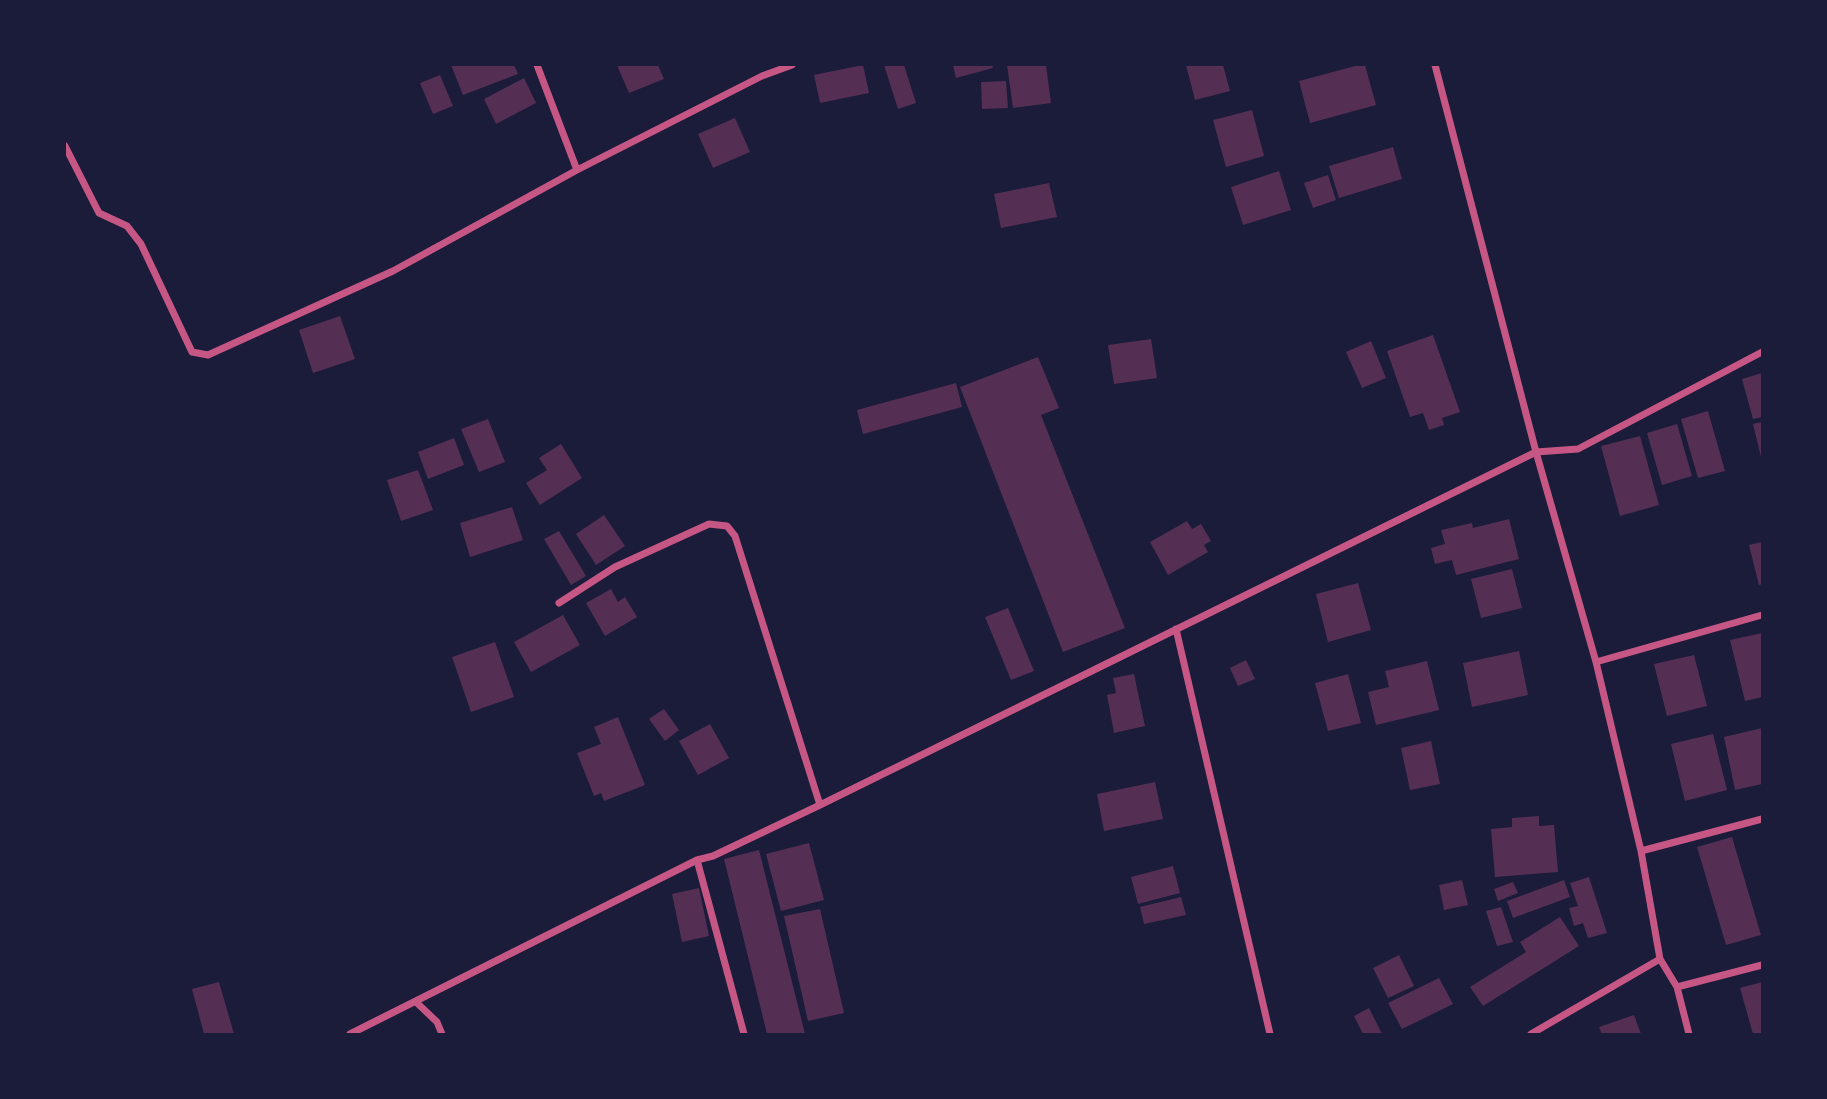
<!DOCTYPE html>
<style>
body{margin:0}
#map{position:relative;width:1827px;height:1099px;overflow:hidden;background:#1b1b3a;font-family:Roboto,sans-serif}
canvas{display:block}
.frame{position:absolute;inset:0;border:66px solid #1b1b3a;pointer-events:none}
</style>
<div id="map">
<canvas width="1827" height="1099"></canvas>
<div class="frame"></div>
</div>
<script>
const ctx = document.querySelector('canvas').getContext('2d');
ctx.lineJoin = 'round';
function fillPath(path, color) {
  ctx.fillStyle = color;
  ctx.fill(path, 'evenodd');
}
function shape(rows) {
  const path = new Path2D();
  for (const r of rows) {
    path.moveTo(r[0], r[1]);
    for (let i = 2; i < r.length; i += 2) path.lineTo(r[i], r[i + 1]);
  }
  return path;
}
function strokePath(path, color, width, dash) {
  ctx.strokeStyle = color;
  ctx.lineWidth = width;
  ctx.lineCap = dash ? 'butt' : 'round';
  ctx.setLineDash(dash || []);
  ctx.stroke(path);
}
fillPath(shape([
 [451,65,514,65,518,74,463,95],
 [617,65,658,65,664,79,629,93],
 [863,65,869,93,820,103,814,75],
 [884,65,904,65,916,103,898,109],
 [953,65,992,65,993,68,956,78],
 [1007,65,1046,65,1051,103,1013,108],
 [1186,65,1223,65,1230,91,1195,100],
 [1359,65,1365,65,1376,105,1310,123,1299,81],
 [440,75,453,106,433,114,420,83],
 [524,78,536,103,496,124,484,99],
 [1006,81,1008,108,982,109,981,82],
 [1252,110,1264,156,1226,167,1213,120],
 [735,118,750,152,713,168,698,134],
 [1393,147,1402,179,1339,198,1329,166],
 [1279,171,1291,210,1243,225,1231,187],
 [1328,175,1336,200,1313,208,1304,183],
 [1049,183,1057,217,1001,228,994,194],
 [340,316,355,359,313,373,299,330],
 [1433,335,1460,412,1442,418,1444,425,1429,430,1423,413,1410,417,1387,351],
 [1151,339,1157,378,1114,384,1108,345],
 [1371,341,1386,378,1362,388,1346,352],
 [1038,357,1059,408,1041,415,1125,628,1063,652,960,387],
 [1762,373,1762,417,1753,419,1742,379],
 [956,383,962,407,863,434,857,410],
 [1708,411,1725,471,1698,478,1681,419],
 [488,419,505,462,479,472,461,429],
 [1762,422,1762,457,1761,457,1753,424],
 [1677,424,1692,476,1662,485,1647,433],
 [1640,436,1659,505,1620,516,1601,446],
 [454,438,464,465,428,479,418,452],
 [561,444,582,478,540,505,526,483,547,470,539,458],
 [418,470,433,510,401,521,387,480],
 [512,507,523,540,470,557,460,523],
 [604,515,625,546,596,565,576,534],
 [1509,519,1519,559,1456,575,1452,560,1435,564,1431,548,1445,544,1441,530,1472,523,1473,528],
 [1187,521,1192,529,1201,524,1211,541,1204,545,1208,552,1168,575,1150,542],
 [559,531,586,576,571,585,544,539],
 [1762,542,1762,584,1759,585,1749,545],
 [1512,569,1522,608,1481,618,1471,579],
 [1358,583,1371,630,1328,642,1316,594],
 [611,589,618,602,625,597,637,617,605,636,586,603],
 [1008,608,1034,671,1011,680,985,617],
 [563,615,580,645,531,672,514,642],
 [1762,633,1762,697,1745,701,1730,640],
 [495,642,514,697,471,712,452,657],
 [1519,651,1528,695,1472,707,1463,663],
 [1694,655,1707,706,1667,716,1654,664],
 [1246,660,1255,679,1238,686,1230,668],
 [1427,661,1439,710,1376,725,1368,692,1389,687,1385,671],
 [1134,674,1145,726,1114,733,1107,695,1116,693,1113,678],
 [1348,674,1361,723,1328,731,1315,683],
 [664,709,679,730,665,741,649,719],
 [618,717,645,785,604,801,601,793,594,796,577,753,601,744,594,727],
 [710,724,729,758,698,775,679,741],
 [1762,728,1762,784,1735,790,1724,737],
 [1713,734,1727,790,1685,801,1671,744],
 [1431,741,1440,784,1410,790,1401,748],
 [1155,782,1163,819,1104,831,1097,794],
 [1539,816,1539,826,1554,825,1558,872,1495,877,1491,829,1512,827,1512,818],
 [1732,837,1761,935,1726,945,1697,847],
 [809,843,824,900,781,911,766,854],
 [759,850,805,1034,767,1034,724,859],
 [1173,866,1180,893,1138,904,1131,877],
 [1589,877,1607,933,1588,938,1583,923,1574,926,1569,908,1578,906,1570,883],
 [1462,880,1468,905,1444,910,1439,885],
 [1564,880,1570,897,1513,918,1507,901],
 [1513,882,1518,893,1498,901,1494,889],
 [699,888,709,936,682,942,672,894],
 [1181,897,1186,915,1144,924,1140,907],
 [1501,907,1513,942,1497,946,1486,911],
 [820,909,844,1013,808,1021,784,916],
 [1560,917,1579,946,1483,1006,1470,987,1526,952,1520,942],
 [1399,955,1414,986,1388,998,1373,968],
 [1439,978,1453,1004,1402,1029,1388,1003],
 [219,982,234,1034,204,1034,192,989],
 [1762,982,1762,1034,1753,1034,1740,988],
 [1369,1008,1382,1034,1363,1034,1354,1016],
 [1634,1015,1641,1034,1602,1034,1599,1027]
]), '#542f53');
strokePath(shape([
 [537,65,577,170,762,76,792,65],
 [1435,65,1536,452,1596,662,1641,851,1660,959,1677,987,1689,1034],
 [65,146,99,213,127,226,141,244,192,352,208,355,393,271,577,170],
 [559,603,615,567,709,524,727,526,735,536,820,805],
 [1176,629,1270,1034],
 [1596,662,1762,615],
 [1641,851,1762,819],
 [697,860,744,1034],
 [1677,987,1762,965],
 [416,1002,437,1022,442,1034],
 [350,1034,697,860,713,856,820,805,1536,452,1578,449,1762,352],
 [1531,1034,1660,959]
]), '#c65784', 7);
</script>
